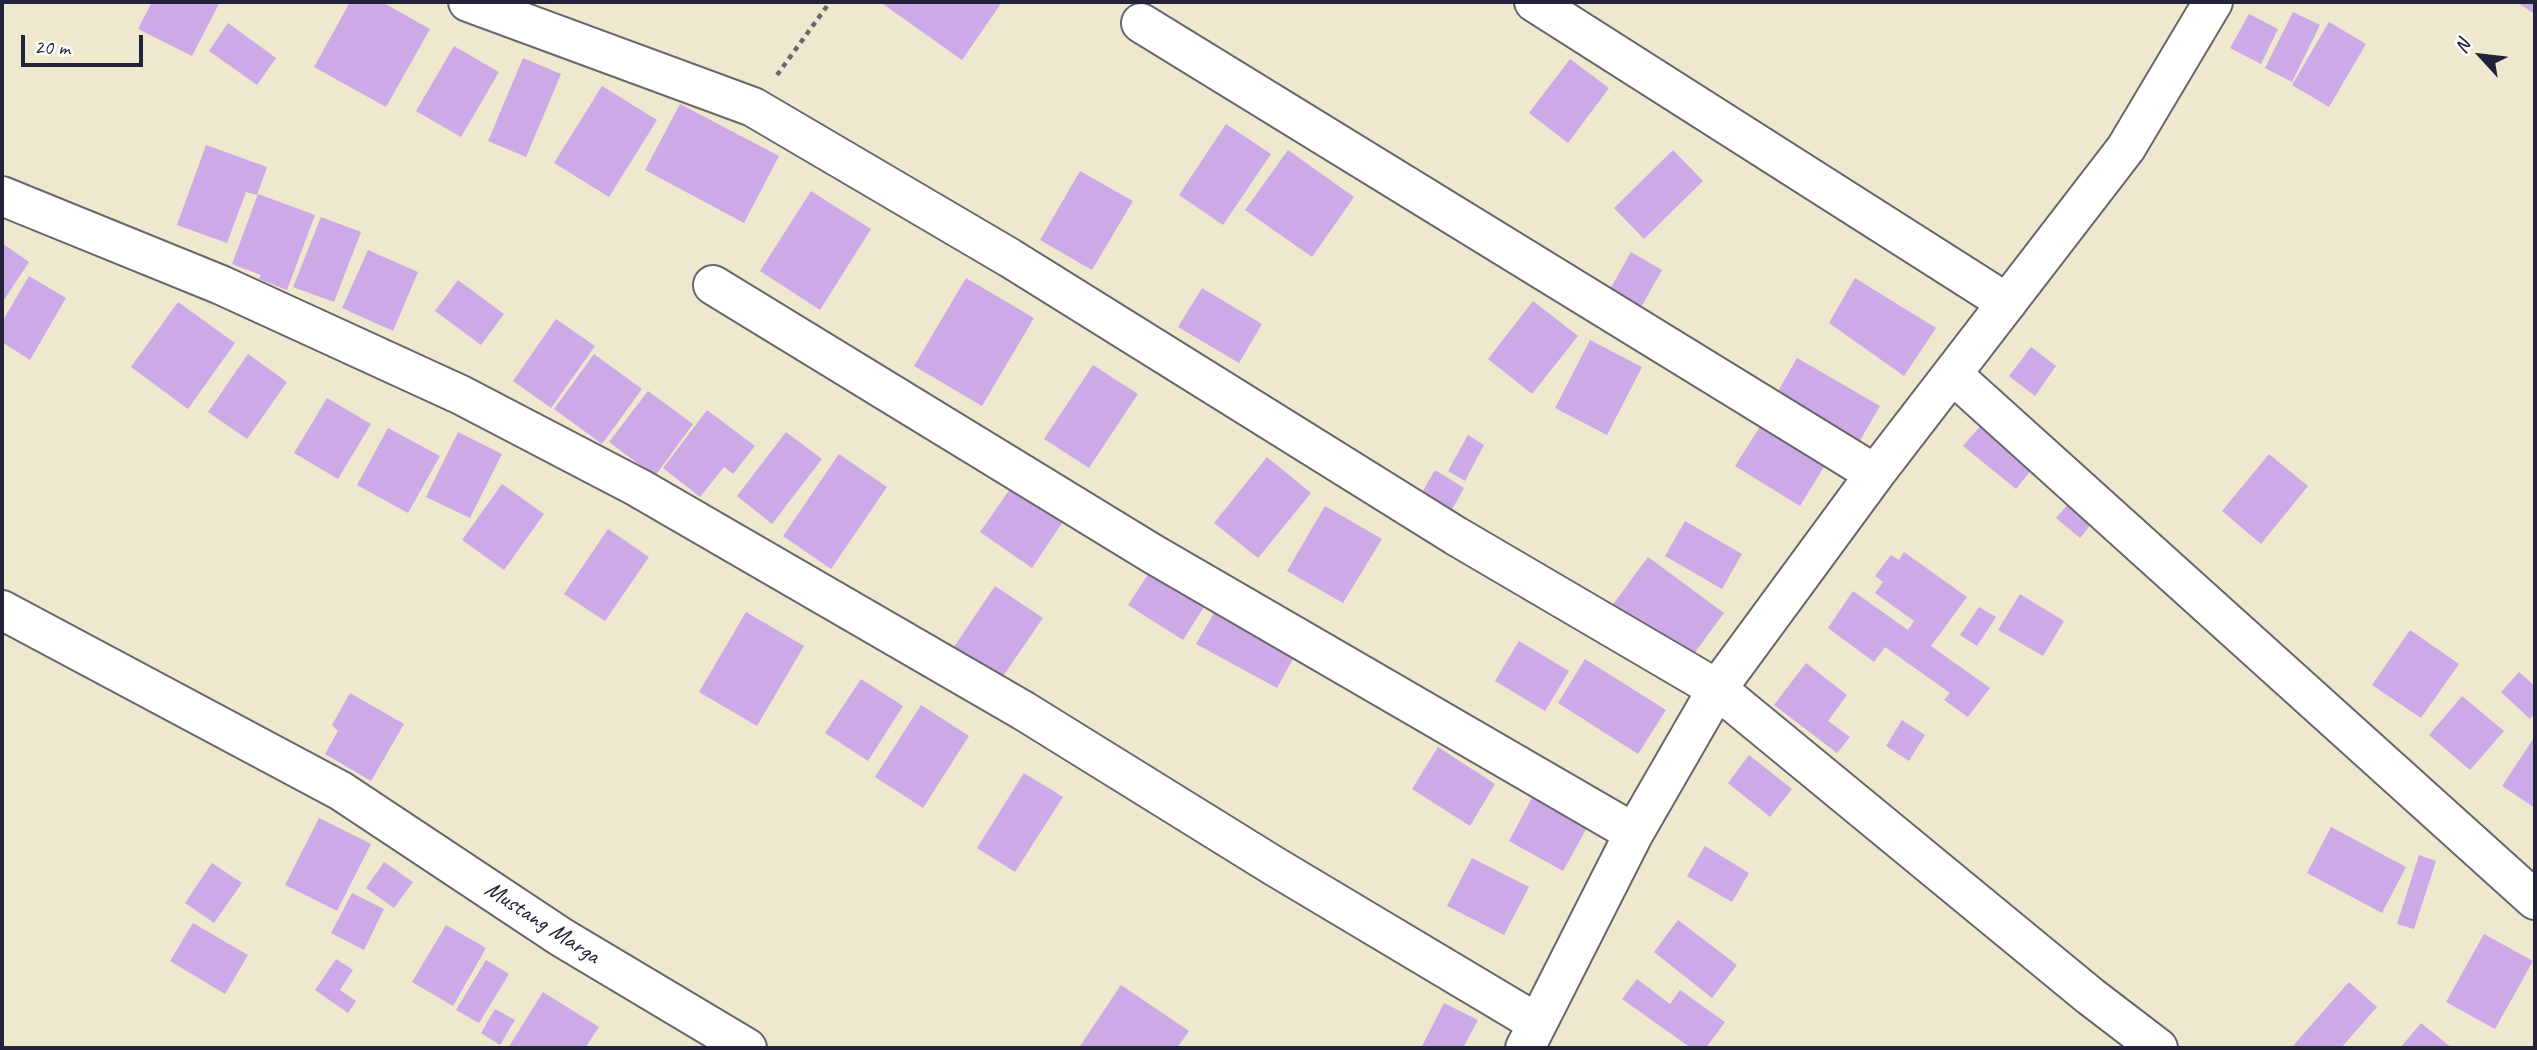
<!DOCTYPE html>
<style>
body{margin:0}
#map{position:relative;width:2537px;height:1050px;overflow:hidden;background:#ede8ce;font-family:Caveat,sans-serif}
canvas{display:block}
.frame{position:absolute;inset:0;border:4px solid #22223b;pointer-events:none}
.north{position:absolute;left:2446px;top:21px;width:70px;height:70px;-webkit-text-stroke:5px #fff;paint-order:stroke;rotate:297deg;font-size:19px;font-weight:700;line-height:28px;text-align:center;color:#22223b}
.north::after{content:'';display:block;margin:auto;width:24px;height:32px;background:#22223b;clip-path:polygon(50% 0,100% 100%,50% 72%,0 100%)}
.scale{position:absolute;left:21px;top:35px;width:122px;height:32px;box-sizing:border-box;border:4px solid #22223b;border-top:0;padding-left:9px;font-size:21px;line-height:24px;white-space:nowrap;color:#22223b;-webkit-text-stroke:5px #fff;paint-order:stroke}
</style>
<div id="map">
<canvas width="2537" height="1050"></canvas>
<div class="frame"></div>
<div class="north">N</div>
<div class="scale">20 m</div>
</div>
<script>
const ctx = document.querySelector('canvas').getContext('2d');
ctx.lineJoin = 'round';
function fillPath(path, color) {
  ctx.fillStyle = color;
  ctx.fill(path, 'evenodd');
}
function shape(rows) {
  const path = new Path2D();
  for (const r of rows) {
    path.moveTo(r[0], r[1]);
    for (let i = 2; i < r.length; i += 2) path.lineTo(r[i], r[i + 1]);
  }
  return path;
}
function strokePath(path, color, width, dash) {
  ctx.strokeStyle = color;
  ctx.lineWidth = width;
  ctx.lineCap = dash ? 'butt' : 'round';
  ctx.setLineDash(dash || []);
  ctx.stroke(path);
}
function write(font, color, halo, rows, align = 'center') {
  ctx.font = font + ' Caveat,sans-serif';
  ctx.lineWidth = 6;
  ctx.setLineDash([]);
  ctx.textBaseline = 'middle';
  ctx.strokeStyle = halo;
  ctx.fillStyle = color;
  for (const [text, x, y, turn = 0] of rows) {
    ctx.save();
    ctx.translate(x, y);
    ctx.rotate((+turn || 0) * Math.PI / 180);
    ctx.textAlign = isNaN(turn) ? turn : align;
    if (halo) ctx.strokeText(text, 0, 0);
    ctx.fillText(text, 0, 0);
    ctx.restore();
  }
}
fillPath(shape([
 [152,2,220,2,192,56,138,29],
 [350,2,382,2,430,29,386,107,314,67],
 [880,2,1002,2,962,60],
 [2516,2,2535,2,2535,14],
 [2293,12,2320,25,2292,82,2265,68],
 [2249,14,2278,29,2261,64,2230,48],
 [2329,22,2366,44,2329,107,2292,85],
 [228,23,276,58,257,85,209,51],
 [454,46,499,72,461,137,416,111],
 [523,58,561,74,526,157,488,141],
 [1570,59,1609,88,1568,143,1529,113],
 [602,86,657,120,609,197,554,163],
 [680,104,779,156,744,223,645,170],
 [1226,124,1271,154,1223,225,1179,195],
 [206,145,267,167,257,195,246,192,227,243,177,225],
 [1288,150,1354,197,1312,257,1245,210],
 [1673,150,1703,181,1644,239,1614,208],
 [1080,171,1133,201,1092,270,1040,240],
 [811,191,871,229,820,310,760,271],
 [258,194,315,215,287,290,259,279,261,275,232,264],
 [321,217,361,232,334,302,293,287],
 [2,243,29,262,2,303],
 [368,250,418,272,393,331,342,308],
 [1631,252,1662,270,1636,316,1605,298],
 [29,276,66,298,30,360,2,342,2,322],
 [966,278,1034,318,982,406,914,366],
 [1855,278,1936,328,1904,376,1829,323],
 [458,280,504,314,481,345,435,311],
 [1202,288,1262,324,1239,363,1178,327],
 [1533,301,1578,336,1532,394,1488,359],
 [178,302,235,343,188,409,131,367],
 [556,319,595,346,551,408,513,381],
 [1590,340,1642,367,1607,435,1555,408],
 [2031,347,2056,366,2035,396,2009,376],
 [248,354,287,382,247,439,208,412],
 [594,354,642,389,602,444,554,409],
 [1797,358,1880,406,1852,454,1769,407],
 [1093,365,1138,394,1089,468,1044,439],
 [648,391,693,424,655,476,609,442],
 [327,398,371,424,338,479,294,453],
 [707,410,755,446,733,474,724,467,700,497,663,468],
 [1763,422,1827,462,1800,506,1735,466],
 [1981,425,2033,468,2016,489,1963,446],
 [388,428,440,456,408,513,357,485],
 [458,432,502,454,470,518,426,497],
 [786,432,822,459,772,524,737,496],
 [1468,435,1484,445,1465,481,1448,471],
 [839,454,887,487,831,569,783,536],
 [2269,454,2308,486,2261,544,2222,511],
 [1267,457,1311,493,1258,558,1214,523],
 [1435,470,1464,488,1450,513,1420,496],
 [1015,482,1066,517,1032,568,980,532],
 [502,484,544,514,504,570,462,540],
 [2074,497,2097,517,2080,538,2056,518],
 [1325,506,1382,539,1343,603,1287,571],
 [1685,521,1742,554,1722,589,1665,556],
 [608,529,649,557,605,621,564,594],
 [1904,552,1967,597,1931,646,1990,688,1968,717,1944,700,1950,693,1885,647,1874,662,1828,628,1853,591,1908,630,1914,621,1875,593,1883,582,1875,576,1891,555,1899,560],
 [1648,557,1724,613,1687,663,1611,607],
 [1154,565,1209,599,1183,640,1128,605],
 [995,586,1043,618,999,682,952,650],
 [2020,594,2064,621,2043,656,1998,630],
 [1219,604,1299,648,1277,688,1196,644],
 [1979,607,1996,617,1977,646,1960,635],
 [746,612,804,646,757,726,699,692],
 [2410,630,2459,664,2421,718,2372,685],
 [1519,641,1569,671,1545,711,1495,681],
 [1585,659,1666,710,1638,754,1558,703],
 [1806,663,1847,695,1828,721,1850,737,1837,753,1774,705],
 [2519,672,2535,686,2535,713,2530,719,2501,692],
 [861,679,903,706,868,761,825,733],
 [350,693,404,724,371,781,325,754,338,731,332,725],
 [2462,696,2504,731,2470,770,2429,735],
 [921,705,969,736,923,808,875,777],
 [1902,720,1925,735,1909,761,1886,746],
 [2535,736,2535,808,2502,786],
 [1438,747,1495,784,1470,826,1412,789],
 [1749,755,1792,789,1770,817,1728,783],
 [1024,773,1063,797,1015,872,977,848],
 [1533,796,1588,826,1563,871,1509,841],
 [319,818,371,844,337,911,285,885],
 [2331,827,2406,867,2382,913,2307,873],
 [1705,846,1749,873,1732,902,1687,876],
 [2419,855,2436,861,2414,929,2397,924],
 [1472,858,1529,887,1504,935,1447,906],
 [384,862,413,882,394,908,366,888],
 [212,863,242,883,214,923,185,903],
 [352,893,384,909,364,950,331,933],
 [1678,920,1737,965,1712,998,1654,952],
 [193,923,248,955,225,994,170,961],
 [446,925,486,948,453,1006,412,982],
 [2484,934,2533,961,2495,1029,2446,1002],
 [336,959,353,970,340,990,356,1001,348,1013,315,990],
 [486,960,509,974,479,1023,456,1010],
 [1637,979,1670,1004,1680,990,1725,1022,1706,1048,1691,1048,1622,999],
 [2349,982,2377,1007,2341,1048,2291,1048],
 [1121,985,1189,1031,1177,1048,1084,1048,1080,1046],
 [543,992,599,1027,585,1048,508,1048],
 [1444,1003,1478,1020,1463,1048,1421,1048],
 [495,1009,515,1020,500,1045,481,1033],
 [2421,1023,2452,1048,2400,1048]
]), '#cdaae7');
const minor = shape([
 [468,2,753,107,1010,258,1456,536,1717,689,2090,996,2158,1048],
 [1534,2,2007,303],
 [1141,23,1875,474],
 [2,196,221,285,461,395,639,488,1024,711,1274,866,1537,1023],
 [713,285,1153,554,1634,833],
 [1952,374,2535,900],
 [2,610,341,791,561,937,747,1048],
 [1525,1048,1634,833,1717,689,1875,474,2126,148,2213,2]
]);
strokePath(minor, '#69676e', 42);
strokePath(shape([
 [777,75,830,2]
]), '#69676e', 4.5, [5, 5]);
strokePath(minor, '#fff', 38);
write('24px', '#22223b', '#fff', [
 ["Mustang Marga",542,923,33]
]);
</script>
